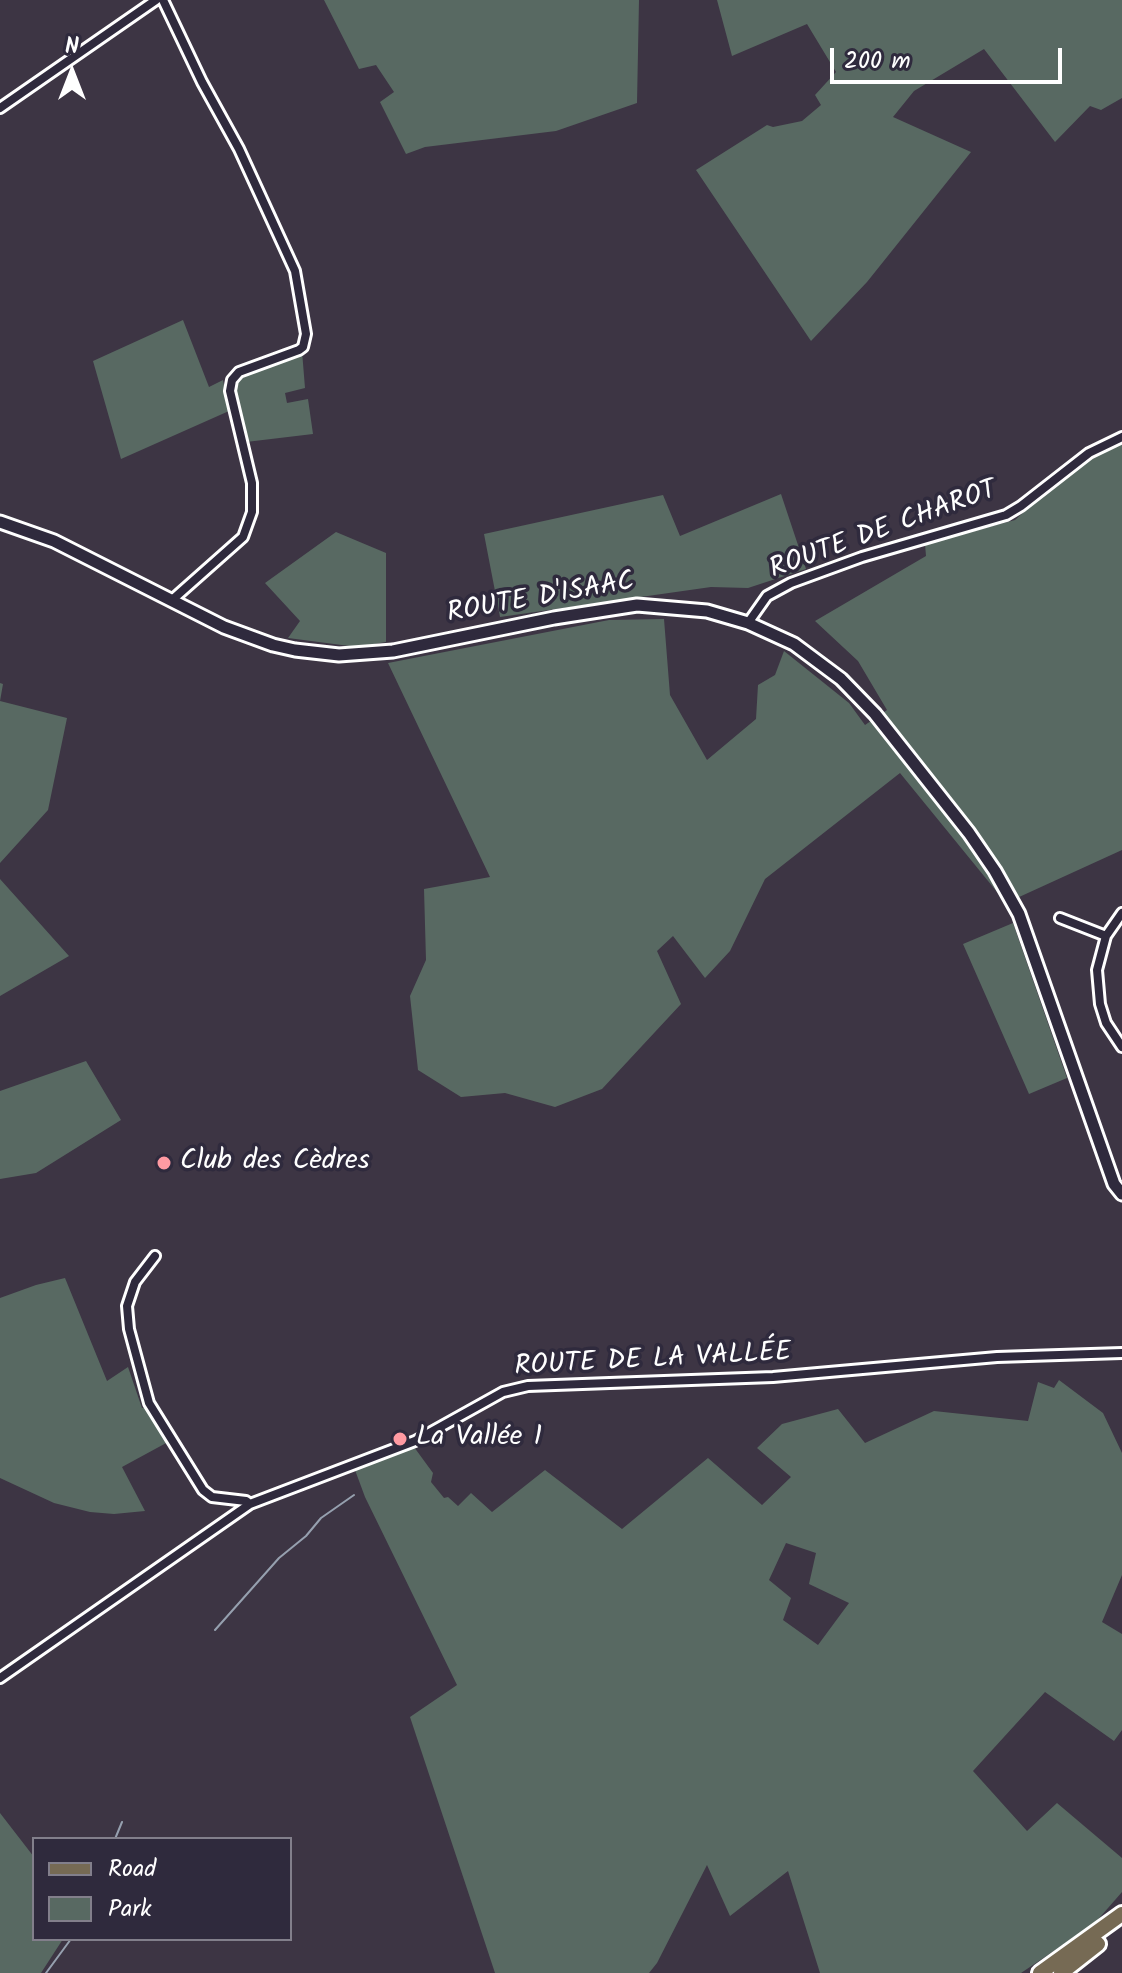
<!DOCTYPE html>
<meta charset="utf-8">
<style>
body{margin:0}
#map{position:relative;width:1122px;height:1973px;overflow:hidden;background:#3d3544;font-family:Kalam,sans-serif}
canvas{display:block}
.legend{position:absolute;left:32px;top:1837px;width:260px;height:104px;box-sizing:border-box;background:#2f2a3d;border:2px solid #827f8b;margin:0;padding:10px 14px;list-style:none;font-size:24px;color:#fff}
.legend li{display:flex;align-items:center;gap:16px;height:40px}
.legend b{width:40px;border:2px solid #827f8b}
.north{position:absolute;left:32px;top:32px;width:80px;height:80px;-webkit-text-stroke:6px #2f2a3d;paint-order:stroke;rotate:0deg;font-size:22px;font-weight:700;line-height:32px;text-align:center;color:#fff}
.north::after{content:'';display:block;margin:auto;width:28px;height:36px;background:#fff;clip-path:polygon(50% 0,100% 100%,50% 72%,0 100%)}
.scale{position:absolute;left:830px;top:48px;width:232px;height:36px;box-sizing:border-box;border:4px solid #fff;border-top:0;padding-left:10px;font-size:24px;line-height:28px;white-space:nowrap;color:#fff;-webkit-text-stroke:6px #2f2a3d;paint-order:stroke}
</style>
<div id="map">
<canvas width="1122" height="1973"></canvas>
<ul class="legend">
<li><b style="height:10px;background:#766a54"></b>Road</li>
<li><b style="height:22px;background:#586962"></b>Park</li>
</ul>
<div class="north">N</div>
<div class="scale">200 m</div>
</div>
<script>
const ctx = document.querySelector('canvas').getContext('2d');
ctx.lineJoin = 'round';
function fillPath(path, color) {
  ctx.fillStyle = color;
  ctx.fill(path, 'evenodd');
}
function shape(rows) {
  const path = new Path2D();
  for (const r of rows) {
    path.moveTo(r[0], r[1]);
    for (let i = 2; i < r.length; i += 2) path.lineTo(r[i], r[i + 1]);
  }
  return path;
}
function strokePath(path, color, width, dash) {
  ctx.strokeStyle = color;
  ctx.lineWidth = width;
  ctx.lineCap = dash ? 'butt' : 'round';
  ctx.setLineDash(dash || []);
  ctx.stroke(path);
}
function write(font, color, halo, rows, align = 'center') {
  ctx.font = font + ' Kalam,sans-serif';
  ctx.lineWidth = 7;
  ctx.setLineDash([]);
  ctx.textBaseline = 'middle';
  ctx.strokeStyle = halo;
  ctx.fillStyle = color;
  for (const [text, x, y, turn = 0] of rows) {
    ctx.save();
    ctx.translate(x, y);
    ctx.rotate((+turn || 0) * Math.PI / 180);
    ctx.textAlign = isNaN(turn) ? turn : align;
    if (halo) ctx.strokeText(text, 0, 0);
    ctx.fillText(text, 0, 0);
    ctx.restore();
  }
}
fillPath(shape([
 [324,0,639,0,637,103,556,131,425,147,406,154,380,102,394,92,376,65,359,69],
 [717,0,1122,0,1122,98,1101,110,1090,106,1055,142,984,49,914,91,893,117,971,152,867,282,811,341,696,170,767,125,773,127,802,121,821,105,815,95,836,72,807,24,732,56],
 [183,320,209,387,223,380,229,411,121,459,93,361],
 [302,351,305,388,285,393,287,403,308,399,313,434,246,442,233,384,238,377],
 [1122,444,1122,850,1006,903,900,773,765,879,730,951,705,978,673,936,657,951,681,1004,602,1089,555,1107,505,1093,461,1097,418,1070,410,996,426,960,424,889,490,877,388,663,609,620,664,619,670,695,707,760,756,719,758,685,775,675,784,651,849,703,865,725,887,710,858,661,815,621,926,556,925,544,1015,520,1060,479,1103,451],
 [781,494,806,569,748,588,711,587,500,617,484,534,663,495,680,536],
 [336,532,386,553,386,642,357,647,288,638,300,621,265,583],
 [0,683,3,684,0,701,67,718,48,810,0,863],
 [0,879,69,956,0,996],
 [1013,923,1067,1078,1029,1094,963,944],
 [86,1061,121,1120,36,1173,0,1179,0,1091],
 [65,1278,107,1381,128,1367,142,1408,147,1408,168,1442,122,1467,145,1511,114,1514,90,1512,54,1503,0,1478,0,1298,36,1285],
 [1059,1380,1103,1413,1122,1453,1122,1575,1102,1622,1122,1634,1122,1730,1114,1741,1045,1692,973,1771,1027,1831,1057,1803,1122,1858,1122,1892,1094,1924,1021,1973,820,1973,788,1871,730,1916,707,1865,657,1963,649,1973,495,1973,410,1717,457,1685,365,1497,355,1470,414,1447,433,1473,431,1482,444,1498,448,1497,458,1506,471,1493,492,1512,545,1470,622,1529,708,1458,762,1505,791,1477,757,1448,782,1424,838,1409,865,1443,934,1411,1028,1421,1038,1382,1054,1388],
 [786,1543,816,1553,809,1584,849,1603,818,1645,783,1620,791,1598,769,1580],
 [0,1813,34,1857,34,1939,63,1939,41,1973,0,1973]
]), '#586962');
strokePath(shape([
 [215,1630,279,1558,306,1536,321,1518,354,1495],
 [115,1839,122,1822],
 [46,1973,71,1939]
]), '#96a0af', 2);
const minor = shape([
 [163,0,202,82,239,149,295,271,306,334,303,347,299,350,239,372,232,380,230,391,252,483,252,512,243,537,172,600],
 [0,108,156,0],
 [748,623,767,596,791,583,862,557,1006,515,1021,506,1089,453,1122,437],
 [1122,913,1106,936,1097,970,1100,1004,1106,1023,1122,1047],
 [1060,918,1106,936],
 [155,1256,135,1282,127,1306,129,1329,149,1403,203,1490,212,1497,246,1501,250,1504],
 [0,1678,250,1504,415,1441,503,1392,528,1386,773,1377,997,1357,1122,1353]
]);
const tertiary = shape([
 [0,522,54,541,224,627,273,645,295,650,339,655,393,651,554,618,637,605,707,611,748,623,794,644,841,679,875,714,969,833,995,871,1019,914,1114,1184,1122,1194]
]);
const primary = shape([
 [1040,1973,1122,1914],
 [1061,1973,1098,1944]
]);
strokePath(minor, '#fff', 14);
strokePath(tertiary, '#fff', 17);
strokePath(primary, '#fff', 20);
strokePath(minor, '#2f2a3d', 8);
strokePath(tertiary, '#2f2a3d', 11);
strokePath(primary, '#766a54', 14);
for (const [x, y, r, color] of [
 [164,1163,8,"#ff9aa2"],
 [400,1439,8,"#ff9aa2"]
]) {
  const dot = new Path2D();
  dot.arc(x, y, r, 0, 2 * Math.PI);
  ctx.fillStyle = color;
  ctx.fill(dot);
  strokePath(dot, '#2f2a3d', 3);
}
write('28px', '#fff', '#2f2a3d', [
 ["ROUTE DE CHAROT",884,532,-20],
 ["ROUTE D'ISAAC",541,600,-10],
 ["ROUTE DE LA VALLÉE",653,1362,-3]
]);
write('28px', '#fff', '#2f2a3d', [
 ["Club des Cèdres",180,1163],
 ["La Vallée 1",416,1439]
], 'left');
</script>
